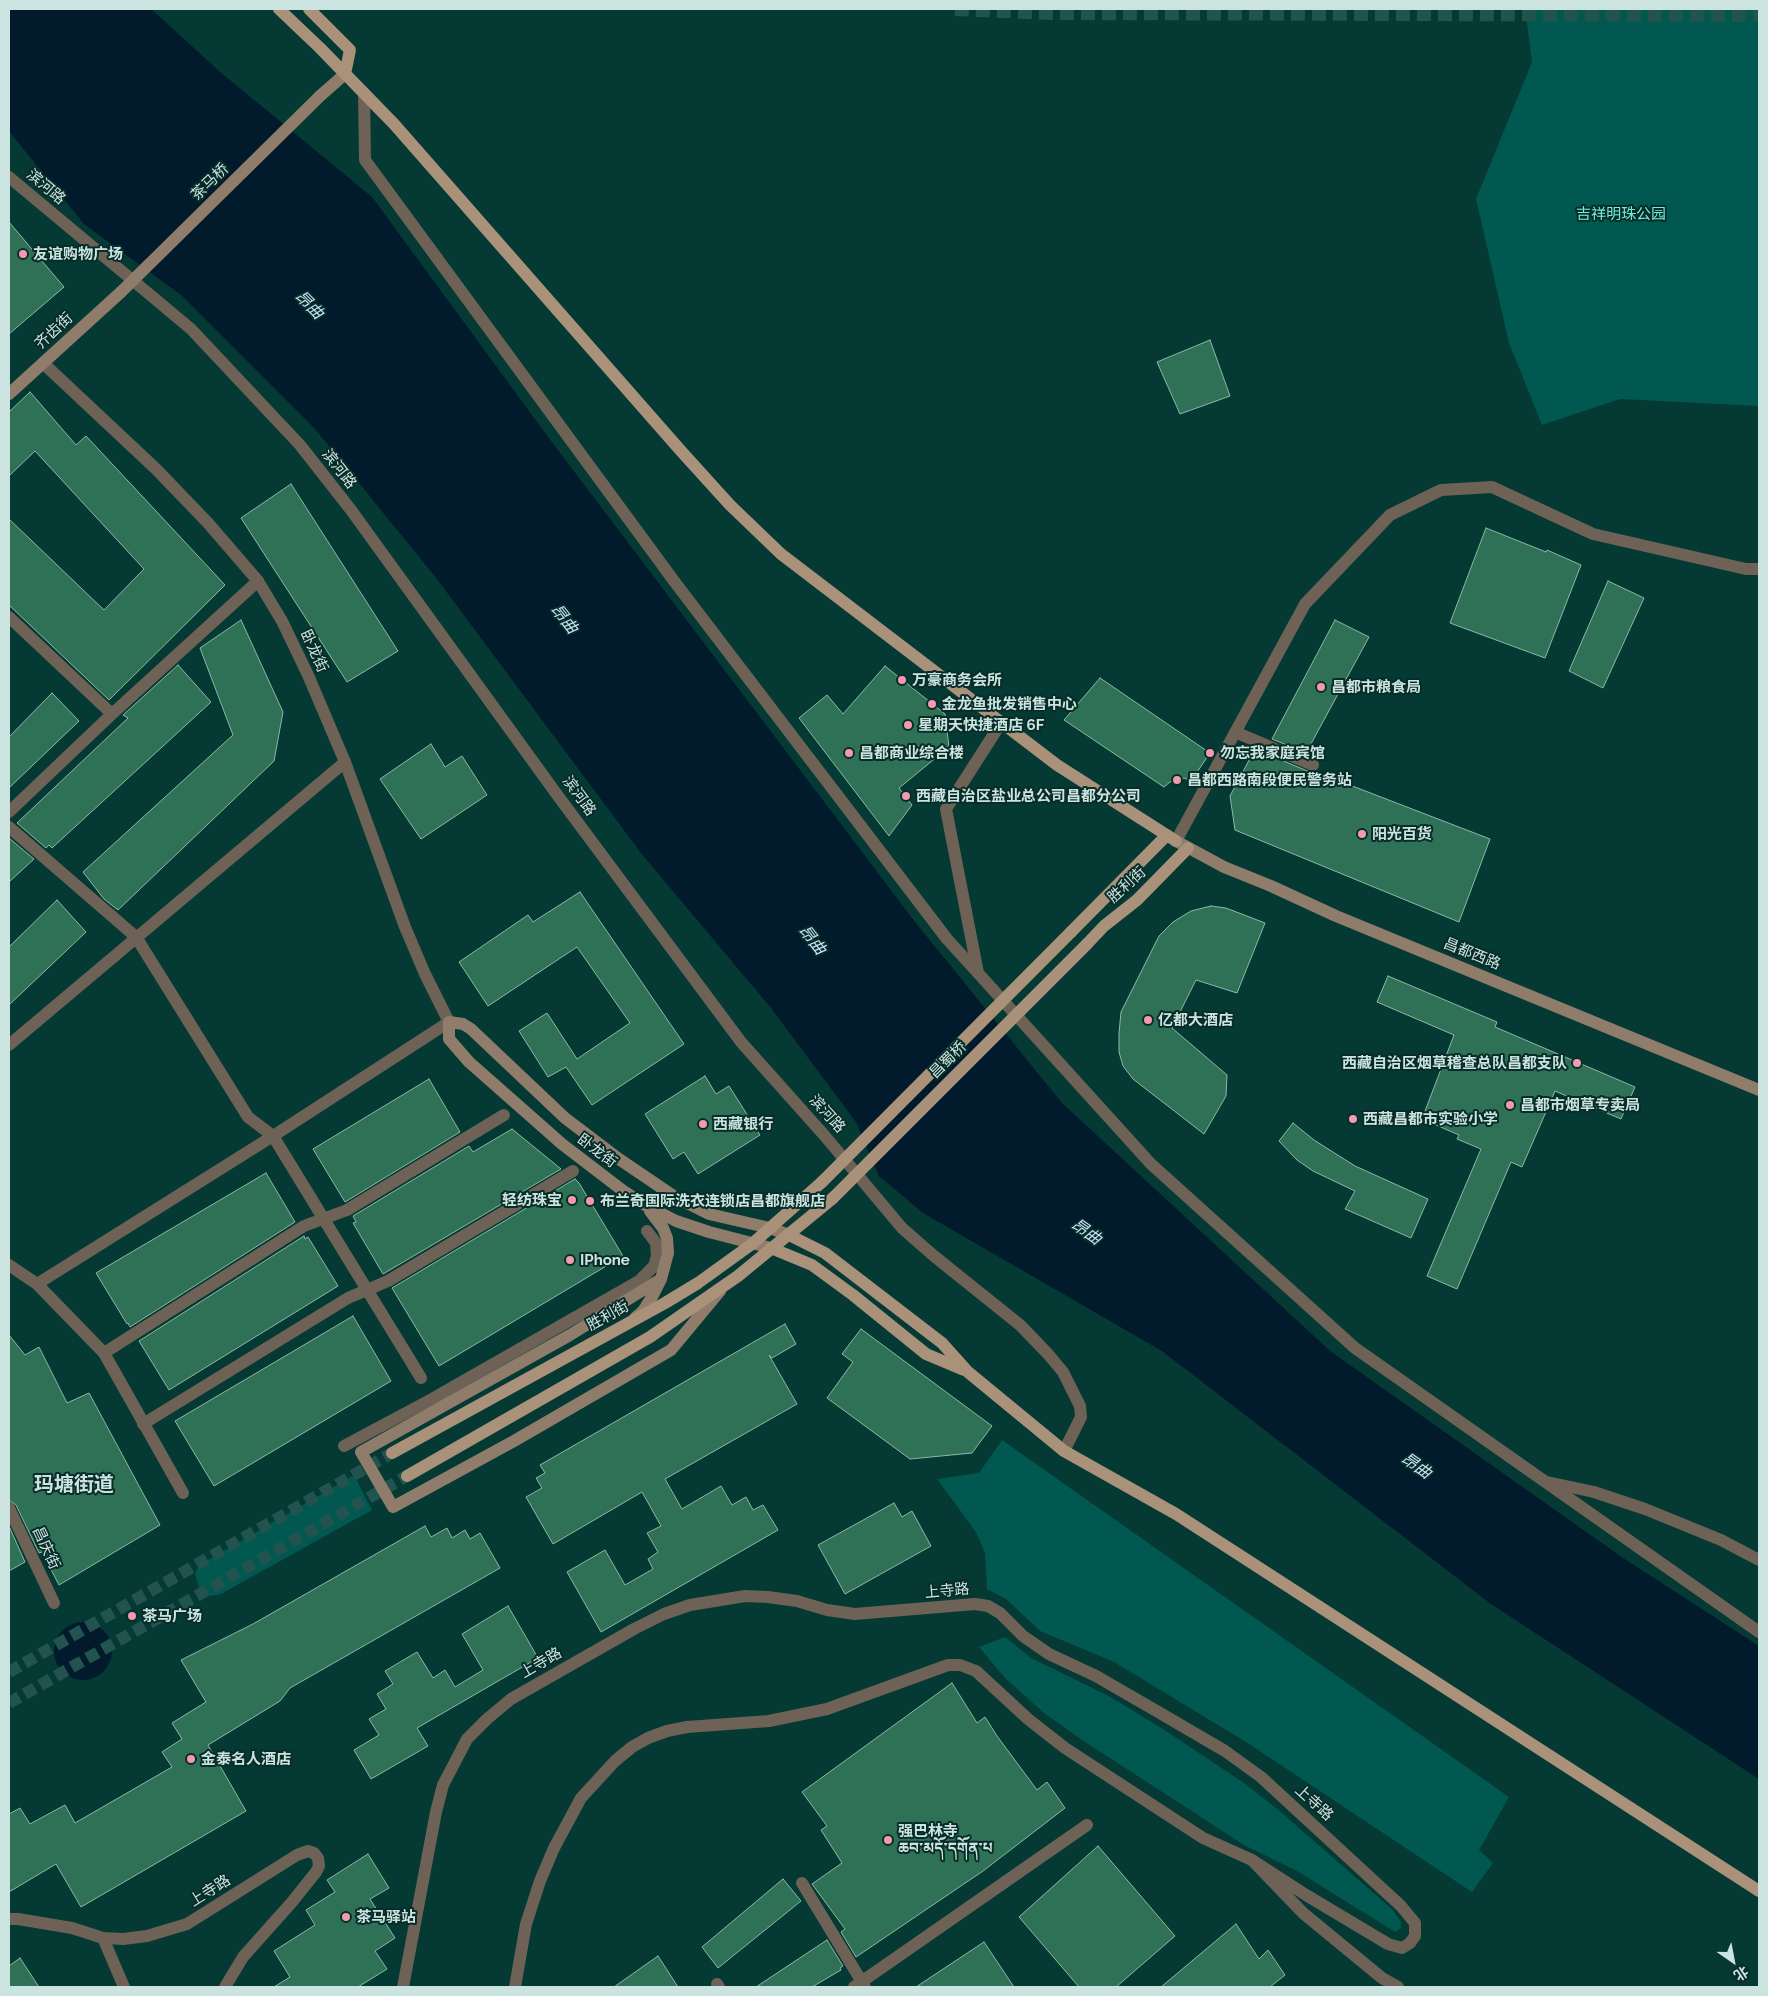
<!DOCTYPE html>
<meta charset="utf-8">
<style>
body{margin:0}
#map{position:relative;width:1768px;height:1996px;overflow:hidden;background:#043934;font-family:Raleway,"Noto Sans SC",sans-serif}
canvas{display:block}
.frame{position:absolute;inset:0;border:10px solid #cce4e0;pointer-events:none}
.north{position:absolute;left:1708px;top:1936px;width:50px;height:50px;-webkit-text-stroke:4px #082d29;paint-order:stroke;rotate:147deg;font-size:14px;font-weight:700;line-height:20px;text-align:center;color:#cce4e0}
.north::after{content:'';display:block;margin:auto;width:18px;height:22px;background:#cce4e0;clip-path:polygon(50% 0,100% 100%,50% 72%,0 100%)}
</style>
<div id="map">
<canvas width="1768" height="1996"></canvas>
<div class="frame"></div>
<div class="north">北</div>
</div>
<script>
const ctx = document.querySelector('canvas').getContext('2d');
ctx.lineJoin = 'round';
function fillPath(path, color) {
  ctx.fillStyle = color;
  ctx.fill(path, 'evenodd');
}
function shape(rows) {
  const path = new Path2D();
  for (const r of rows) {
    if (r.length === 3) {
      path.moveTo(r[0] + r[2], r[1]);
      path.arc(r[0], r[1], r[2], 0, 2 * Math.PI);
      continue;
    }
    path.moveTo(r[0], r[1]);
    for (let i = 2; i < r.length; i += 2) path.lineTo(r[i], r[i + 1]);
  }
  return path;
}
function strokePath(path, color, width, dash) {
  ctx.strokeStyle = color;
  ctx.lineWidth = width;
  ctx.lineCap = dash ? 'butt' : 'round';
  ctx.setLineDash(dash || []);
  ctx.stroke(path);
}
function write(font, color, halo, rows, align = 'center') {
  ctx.font = font + ' Raleway,"Noto Sans SC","Noto Serif Tibetan",sans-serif';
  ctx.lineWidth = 4;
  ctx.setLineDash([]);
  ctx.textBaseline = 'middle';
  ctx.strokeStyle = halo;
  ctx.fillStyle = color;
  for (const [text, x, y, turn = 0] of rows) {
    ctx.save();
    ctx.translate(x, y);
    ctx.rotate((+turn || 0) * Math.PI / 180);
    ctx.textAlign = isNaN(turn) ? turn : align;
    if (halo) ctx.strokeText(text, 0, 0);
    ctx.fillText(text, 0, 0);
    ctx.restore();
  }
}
fillPath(shape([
 [1525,9,1759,9,1759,406,1620,399,1542,425,1509,343,1476,199,1532,62],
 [1002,1440,1509,1797,1479,1850,1493,1863,1472,1892,1246,1742,1114,1662,1040,1631,1006,1599,987,1589,985,1553,976,1532,937,1479,979,1473],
 [354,1475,372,1510,221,1594,212,1596,203,1593,199,1588,195,1574,197,1569,203,1563],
 [1005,1637,1031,1658,1109,1696,1163,1729,1244,1783,1276,1808,1392,1909,1401,1922,1401,1928,1395,1932,1297,1871,1244,1845,1082,1740,1044,1713,1005,1678,979,1647]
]), '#005850');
fillPath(shape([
 [9,9,151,9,219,71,372,197,548,437,915,922,1062,1103,1330,1351,1623,1558,1759,1646,1759,1779,1491,1604,1162,1351,923,1213,879,1176,856,1122,771,1008,641,853,437,579,316,430,181,295,84,224,9,131],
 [83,1651,29]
]), '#011a2c');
const building = shape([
 [9,222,64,287,9,334,9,222],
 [1210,340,1230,396,1180,414,1157,362,1210,340],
 [30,392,76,445,86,436,225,585,109,700,9,605,9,519,104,610,144,569,35,451,9,476,9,412,30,392],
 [291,484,398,651,347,682,241,518,291,484],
 [1486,528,1546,552,1547,550,1581,565,1545,658,1450,623,1486,528],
 [1608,581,1644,598,1603,688,1569,671,1608,581],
 [241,620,283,712,274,761,118,910,104,899,83,872,233,735,200,648,241,620],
 [1335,620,1369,637,1306,753,1272,739,1335,620],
 [178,665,211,702,52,848,49,845,46,848,17,823,128,718,123,715,178,665],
 [885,666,945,714,949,747,899,788,912,805,889,836,799,718,827,695,843,714,885,666],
 [1100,678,1210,753,1191,781,1184,778,1170,782,1164,787,1064,720,1100,678],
 [52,693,79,721,9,788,9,737,52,693],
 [431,744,445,767,462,756,487,795,421,839,380,779,431,744],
 [1255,749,1310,772,1316,772,1490,839,1459,922,1235,830,1230,796,1255,749],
 [9,838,34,859,9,882,9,838],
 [580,892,684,1044,592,1105,566,1067,548,1077,519,1031,547,1013,577,1059,630,1023,577,947,488,1006,459,962,528,915,533,922,580,892],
 [57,900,86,932,9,1005,9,947,57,900],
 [1211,906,1226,908,1265,923,1237,993,1196,980,1172,1028,1227,1075,1226,1096,1204,1134,1133,1079,1123,1066,1119,1052,1119,1033,1121,1012,1159,936,1173,922,1191,911,1211,906],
 [1388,976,1497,1022,1495,1027,1635,1087,1621,1119,1555,1091,1522,1167,1511,1162,1457,1289,1427,1276,1481,1149,1457,1139,1459,1135,1422,1119,1454,1035,1377,1002,1388,976],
 [705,1076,716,1094,729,1086,760,1135,698,1174,684,1152,673,1159,645,1114,705,1076],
 [429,1079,460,1132,345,1202,313,1149,429,1079],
 [1293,1123,1314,1140,1355,1166,1428,1199,1411,1238,1345,1209,1355,1191,1313,1171,1297,1160,1279,1141,1293,1123],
 [512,1129,561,1169,383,1274,353,1223,356,1222,353,1216,469,1146,473,1152,512,1129],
 [266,1173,295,1222,130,1327,128,1323,127,1324,96,1273,266,1173],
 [575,1179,579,1183,623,1256,439,1366,392,1288,575,1179],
 [304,1236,305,1239,308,1237,338,1286,169,1390,139,1341,304,1236],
 [353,1316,391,1381,214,1486,175,1421,353,1316],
 [785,1324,796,1344,772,1358,769,1355,797,1404,665,1479,682,1509,721,1486,732,1505,746,1497,753,1510,763,1505,778,1530,601,1632,567,1572,605,1550,625,1585,653,1569,648,1559,658,1552,647,1533,661,1526,642,1492,553,1544,526,1497,542,1488,536,1478,545,1473,540,1465,785,1324],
 [861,1329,992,1426,972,1453,910,1459,827,1398,853,1362,842,1354,861,1329],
 [9,1335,25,1355,39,1347,67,1403,89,1393,160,1525,59,1585,42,1552,39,1553,16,1505,9,1500,9,1335],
 [894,1503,902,1517,912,1511,931,1546,845,1594,818,1545,894,1503],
 [9,1526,25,1562,9,1571,9,1526],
 [425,1526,431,1537,447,1528,452,1538,465,1530,470,1539,480,1533,500,1568,290,1688,280,1701,208,1745,246,1811,81,1907,56,1864,9,1892,9,1814,20,1808,30,1824,65,1805,75,1823,172,1767,162,1752,182,1739,172,1723,206,1702,181,1660,253,1624,425,1526],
 [508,1606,538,1658,417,1728,428,1746,371,1779,354,1750,379,1735,369,1719,386,1709,377,1694,393,1684,385,1671,417,1652,433,1678,445,1670,455,1687,483,1670,462,1634,508,1606],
 [952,1683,977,1723,985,1717,997,1736,1037,1790,1047,1782,1065,1808,983,1871,856,1957,841,1932,845,1929,812,1884,842,1863,821,1830,827,1826,802,1792,952,1683],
 [1098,1846,1175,1936,1116,1987,1079,1987,1019,1917,1098,1846],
 [368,1854,389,1888,370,1899,395,1938,375,1951,387,1969,358,1987,274,1987,290,1977,274,1951,315,1925,306,1910,335,1892,327,1880,368,1854],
 [783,1879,801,1901,718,1968,702,1947,783,1879],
 [1236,1924,1259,1959,1268,1950,1285,1975,1270,1987,1161,1987,1236,1924],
 [827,1940,843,1966,840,1968,841,1970,812,1987,756,1987,827,1940],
 [984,1942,1014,1987,916,1987,984,1942],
 [658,1956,678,1987,614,1987,658,1956],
 [20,1958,39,1987,9,1987,9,1966,20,1958]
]);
fillPath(building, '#2f7156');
strokePath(building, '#8fb8a4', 1);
strokePath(shape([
 [9,1672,392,1453],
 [9,1703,407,1476]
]), '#22534e', 12, [12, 6]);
strokePath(shape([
 [955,9,1050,13,1759,15]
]), '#22534e', 14, [14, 7]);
strokePath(shape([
 [104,1353,304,1226,347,1210,504,1115],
 [143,1424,348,1298,388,1281,573,1171],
 [344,1446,432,1399,639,1281,654,1266,657,1256,656,1243,647,1231],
 [9,1508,54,1603]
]), '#6e6156', 12);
strokePath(shape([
 [9,177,191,329,300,445,351,510,558,796,741,1042,824,1135,902,1228,934,1256,1020,1325,1048,1354,1063,1372,1080,1406,1081,1417,1064,1451],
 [9,617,112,714],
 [1235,732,1313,765],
 [9,812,112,714,258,581],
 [9,827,136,937,248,1117,273,1136,421,1378],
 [1176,841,1305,604,1390,515,1441,490,1492,487,1593,534,1746,569,1759,569],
 [978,973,946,809,1001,723],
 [9,1045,345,762],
 [9,1265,37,1284,104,1353,183,1493],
 [37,1284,273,1136,449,1022],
 [1547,1482,1594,1492,1645,1509,1721,1540,1759,1560],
 [802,1883,865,1987],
 [103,1938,124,1987],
 [717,1984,719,1987],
 [854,1987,1087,1825]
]), '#6e6156', 12);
strokePath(shape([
 [364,93,365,160,674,581,947,939,978,973,1151,1164,1355,1348,1759,1632],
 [43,363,156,469,208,523,258,581,282,621,308,675,345,762,405,927,425,974,449,1022],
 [9,1919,18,1919,72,1928,103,1938,123,1939,147,1936,187,1924,297,1855,308,1851,314,1853,318,1858,319,1866,316,1872,292,1902,243,1957,225,1987],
 [403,1987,436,1812,443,1785,467,1739,487,1719,511,1699,634,1629,664,1614,690,1605,745,1596,768,1597,797,1601,827,1610,855,1614,975,1604,988,1606,1000,1613,1023,1636,1049,1654,1096,1676,1160,1713,1225,1751,1261,1777,1401,1906,1415,1923,1415,1936,1410,1943,1402,1948,1388,1944,1306,1895,1252,1860],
 [515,1987,526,1924,540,1881,554,1848,581,1798,615,1761,632,1747,648,1738,667,1731,687,1727,769,1721,827,1709,948,1665,960,1665,976,1671,1028,1719,1065,1748,1203,1838,1252,1860,1303,1913,1382,1978,1398,1987]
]), '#6e6156', 12);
strokePath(shape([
 [320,96,345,74],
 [9,394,121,292],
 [1176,841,1224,867,1271,886,1336,916,1759,1090],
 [771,1248,709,1232,676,1221,645,1205,622,1190,562,1144,469,1062,449,1039,449,1022,463,1024,471,1029,565,1118,619,1159,675,1197,709,1214,770,1228,789,1235],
 [661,1279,570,1335,361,1452,393,1507,514,1441,671,1350,720,1291],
 [635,1318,643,1311,652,1297,661,1279,668,1253,667,1238,663,1228,650,1211]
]), '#907c6a', 12);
strokePath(shape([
 [279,9,320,48,394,124,681,451,730,505,781,554,1057,765,1176,841],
 [309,9,350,50,345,74],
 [1071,932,1167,835],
 [1087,944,1104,926,1137,900,1188,848],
 [789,1235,825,1253,942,1343,968,1372,1064,1451,1176,1514,1759,1891],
 [771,1248,812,1265,853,1295,926,1354,964,1370],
 [392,1453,665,1303,698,1283,752,1244,822,1182],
 [407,1476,650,1337,738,1276,833,1198]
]), '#aa917a', 12);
strokePath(shape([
 [121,292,320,96]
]), '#907c6a', 12);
strokePath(shape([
 [822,1182,1071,932],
 [833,1198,1087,944]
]), '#aa917a', 12);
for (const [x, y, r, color] of [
 [23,254,5,"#f29aaf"],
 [902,680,5,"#f29aaf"],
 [1321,687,5,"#f29aaf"],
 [932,704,5,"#f29aaf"],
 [908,725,5,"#f29aaf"],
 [849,753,5,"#f29aaf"],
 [1210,753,5,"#f29aaf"],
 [1177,780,5,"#f29aaf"],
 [906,796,5,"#f29aaf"],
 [1362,834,5,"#f29aaf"],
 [1148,1020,5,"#f29aaf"],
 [1577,1063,5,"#f29aaf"],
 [1510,1105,5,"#f29aaf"],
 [1353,1119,5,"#f29aaf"],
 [703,1124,5,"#f29aaf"],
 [572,1200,5,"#f29aaf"],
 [590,1201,5,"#f29aaf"],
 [570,1260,5,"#f29aaf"],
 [132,1616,5,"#f29aaf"],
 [191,1759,5,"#f29aaf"],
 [888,1840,5,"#f29aaf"],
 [346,1917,5,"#f29aaf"]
]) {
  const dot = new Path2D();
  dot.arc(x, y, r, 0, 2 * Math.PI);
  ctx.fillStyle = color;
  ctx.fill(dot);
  strokePath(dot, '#082d29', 2);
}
write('15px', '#cce4e0', '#082d29', [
 ["茶马桥",210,182,-44],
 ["滨河路",46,187,40],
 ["齐齿街",54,331,-43],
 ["滨河路",339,469,52],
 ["卧龙街",314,651,65],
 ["滨河路",579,796,54],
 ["胜利街",1127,885,-42],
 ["昌都西路",1472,954,22],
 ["昌蜀桥",948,1060,-45],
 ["滨河路",827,1114,48],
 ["卧龙街",597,1151,37],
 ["胜利街",608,1316,-29],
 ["昌庆街",46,1548,65],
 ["上寺路",947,1591,-5],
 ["上寺路",541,1663,-30],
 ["上寺路",1314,1803,42],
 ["上寺路",210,1891,-32]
]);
write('15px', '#75eddd', '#082d29', [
 ["吉祥明珠公园",1621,214]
]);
write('bold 15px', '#cce4e0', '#082d29', [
 ["友谊购物广场",33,254],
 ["万豪商务会所",912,680],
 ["昌都市粮食局",1331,687],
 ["金龙鱼批发销售中心",942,704],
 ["星期天快捷酒店 6F",918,725],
 ["昌都商业综合楼",859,753],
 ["勿忘我家庭宾馆",1220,753],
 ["昌都西路南段便民警务站",1187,780],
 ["西藏自治区盐业总公司昌都分公司",916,796],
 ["阳光百货",1372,834],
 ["亿都大酒店",1158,1020],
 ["西藏自治区烟草稽查总队昌都支队",1567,1063,"right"],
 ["昌都市烟草专卖局",1520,1105],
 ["西藏昌都市实验小学",1363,1119],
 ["西藏银行",713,1124],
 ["轻纺珠宝",562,1200,"right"],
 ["布兰奇国际洗衣连锁店昌都旗舰店",600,1201],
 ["IPhone",580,1260],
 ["茶马广场",142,1616],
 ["金泰名人酒店",201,1759],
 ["强巴林寺",898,1831],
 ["ཆབ་མདོ་དགོན་པ",898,1848],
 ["茶马驿站",356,1917]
], 'left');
write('italic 16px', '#c8e4fb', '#082d29', [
 ["昂曲",309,305,45],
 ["昂曲",564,619,52],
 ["昂曲",812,940,52],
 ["昂曲",1086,1232,35],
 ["昂曲",1416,1466,35]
]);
write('bold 20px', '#cce4e0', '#082d29', [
 ["玛塘街道",74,1485]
]);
</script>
